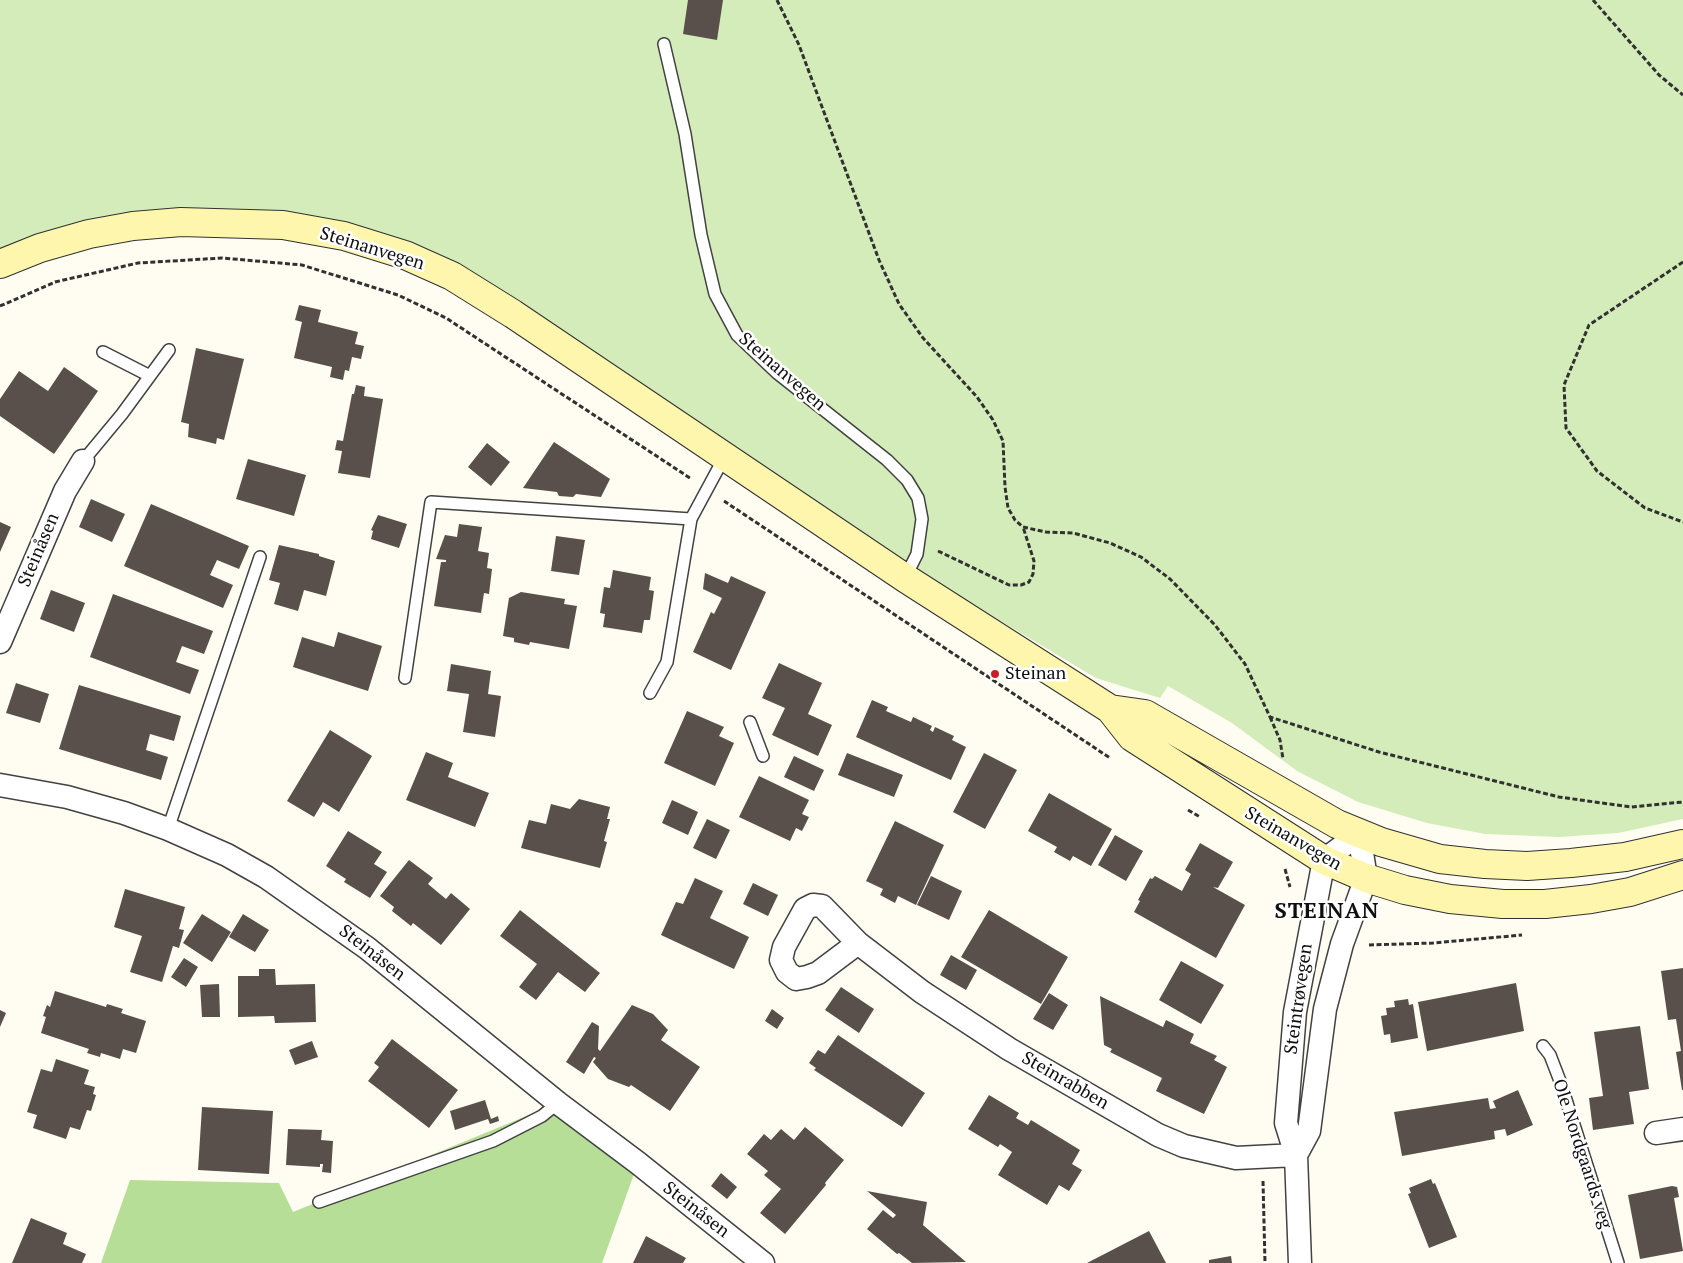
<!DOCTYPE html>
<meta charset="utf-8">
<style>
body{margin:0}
canvas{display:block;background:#fffcf2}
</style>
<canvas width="1683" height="1263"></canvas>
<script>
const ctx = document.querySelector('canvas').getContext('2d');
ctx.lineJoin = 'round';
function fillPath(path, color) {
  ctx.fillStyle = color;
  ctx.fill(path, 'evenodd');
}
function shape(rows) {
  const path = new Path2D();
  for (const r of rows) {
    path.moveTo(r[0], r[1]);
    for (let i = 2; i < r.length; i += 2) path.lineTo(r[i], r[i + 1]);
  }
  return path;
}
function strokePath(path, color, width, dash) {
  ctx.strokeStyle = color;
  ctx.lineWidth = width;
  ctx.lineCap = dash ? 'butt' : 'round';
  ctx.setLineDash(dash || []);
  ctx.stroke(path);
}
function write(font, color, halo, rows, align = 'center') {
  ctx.font = font + ' "PT Serif",serif';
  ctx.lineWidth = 5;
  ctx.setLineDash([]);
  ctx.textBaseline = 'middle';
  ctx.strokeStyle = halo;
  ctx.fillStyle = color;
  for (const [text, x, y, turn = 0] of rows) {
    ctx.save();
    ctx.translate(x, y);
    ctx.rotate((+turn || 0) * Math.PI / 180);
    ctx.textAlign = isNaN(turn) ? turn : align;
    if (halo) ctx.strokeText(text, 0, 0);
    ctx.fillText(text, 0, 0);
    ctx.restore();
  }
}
fillPath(shape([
 [0,0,1683,0,1683,819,1618,833,1559,837,1485,834,1427,823,1358,802,1297,771,1232,723,1168,686,1160,698,1096,678,725,456,408,249,208,215,0,266]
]), '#d3ecb9');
fillPath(shape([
 [558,1103,638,1163,602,1263,101,1263,130,1180,279,1183,293,1212]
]), '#b7de97');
fillPath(shape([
 [688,0,723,0,717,40,683,34],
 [299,305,321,310,318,322,358,332,355,344,364,346,361,359,352,357,349,371,345,370,343,380,330,377,332,367,294,358,302,322,295,320],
 [196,348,244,359,224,440,217,438,216,444,188,437,189,424,181,422],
 [64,367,98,391,54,454,0,416,0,399,19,371,48,391],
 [356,385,365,387,364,396,383,399,370,478,338,473,342,451,335,450,337,440,343,441,352,394,354,394],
 [554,442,610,479,601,497,576,494,573,497,559,496,557,492,523,488],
 [487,443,510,462,491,486,468,467],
 [248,459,306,475,294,516,236,499],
 [91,499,125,514,112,542,79,527],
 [151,504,249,546,239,569,217,560,210,575,233,585,223,608,124,566],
 [378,515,407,524,399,548,371,539,373,531,371,530],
 [0,522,11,527,0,552],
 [459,524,482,527,478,551,489,553,487,568,492,569,489,594,484,593,481,613,434,606,441,562,446,562,446,560,436,559,445,535,457,537],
 [556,536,585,540,579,575,551,571],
 [279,545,319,554,319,556,335,561,326,596,304,590,298,611,274,604,280,583,269,580],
 [613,570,651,577,649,590,654,591,650,620,644,620,642,633,603,627,605,614,600,613,604,587,610,588],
 [705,573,728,583,731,576,766,592,731,670,693,652,711,612,714,614,722,598,703,589],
 [51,590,85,603,74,632,40,619],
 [521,592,565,599,564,604,577,606,569,649,530,642,529,645,514,642,514,638,503,636,509,598],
 [113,594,213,631,204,654,182,646,176,662,199,670,190,694,90,657],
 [338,632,382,646,368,691,293,667,302,637,334,647],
 [779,663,822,683,808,714,832,725,818,756,772,735,785,708,762,698],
 [451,664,491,671,488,694,501,696,495,737,463,732,469,694,447,691],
 [16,683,49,694,40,723,6,713],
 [79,685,181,716,174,741,150,734,146,750,168,757,161,780,59,749],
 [872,700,888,707,886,711,911,722,913,717,932,726,930,730,933,732,935,727,954,736,952,740,966,747,951,780,856,737],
 [687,711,724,727,719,736,734,743,715,786,664,763],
 [330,730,372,756,339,812,323,802,314,817,287,801],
 [426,752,453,763,448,777,489,793,475,827,406,800],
 [847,753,903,775,894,797,838,775],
 [984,753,1017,770,985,829,953,812],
 [794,756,824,770,814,791,784,777],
 [759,776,809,800,802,814,809,817,802,831,796,828,790,841,739,817],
 [1049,793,1112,829,1091,866,1073,856,1070,861,1054,852,1057,847,1028,831],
 [579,799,610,807,607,819,610,819,604,841,607,842,600,868,521,848,529,820,546,824,551,804,570,809],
 [672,800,698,812,688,835,662,823],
 [707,819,730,830,716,859,693,848],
 [895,821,944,845,916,905,898,896,895,903,880,895,883,889,866,881],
 [348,831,382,852,374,864,387,872,370,898,344,882,346,879,326,866],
 [1115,835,1143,851,1126,881,1098,865],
 [1200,843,1233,862,1218,888,1213,887,1245,905,1216,958,1134,912,1140,901,1138,900,1150,878,1152,879,1155,876,1182,891,1191,874,1185,870],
 [409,860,433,878,428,884,446,899,451,893,470,909,441,945,413,923,411,926,392,911,394,907,380,896],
 [931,876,962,891,949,920,917,905],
 [695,878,723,891,710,918,749,937,734,969,661,935,676,902,683,904],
 [753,883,778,895,768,916,743,904],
 [125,889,185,907,179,929,184,930,179,948,173,946,162,982,130,972,142,936,114,927],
 [520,910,600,973,585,992,558,972,536,1000,519,987,537,964,500,936],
 [989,910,1068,957,1041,1004,961,957],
 [202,914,231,932,212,962,183,943],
 [243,914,269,930,255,952,229,937],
 [951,955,977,970,966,990,940,975],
 [184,958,198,967,186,987,171,977],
 [1181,961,1224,985,1201,1024,1159,1000],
 [1683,968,1683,1090,1682,1090,1676,1052,1681,1051,1676,1019,1668,1020,1661,971],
 [259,969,275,969,276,985,315,984,316,1022,275,1023,274,1016,238,1017,238,976,259,976],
 [1516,983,1524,1031,1427,1051,1418,1002],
 [219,984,220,1017,202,1017,200,985],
 [841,987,874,1009,859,1033,825,1010],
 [55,991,106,1007,107,1004,123,1009,121,1013,146,1021,136,1053,123,1049,120,1059,101,1053,100,1057,87,1053,89,1049,41,1033,46,1017,43,1016,47,1005,50,1007],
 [1049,993,1068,1005,1053,1030,1033,1019],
 [1100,996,1163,1027,1166,1020,1194,1034,1190,1043,1217,1056,1214,1060,1227,1067,1204,1114,1156,1091,1162,1078,1110,1052,1112,1049,1104,1045],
 [1408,999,1409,1005,1413,1004,1418,1038,1391,1043,1390,1034,1384,1035,1381,1016,1387,1015,1386,1008,1395,1007,1394,1001],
 [632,1005,653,1014,668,1030,661,1040,700,1067,670,1111,631,1085,629,1087,608,1079,593,1062,596,1058,594,1057,584,1074,566,1062,592,1022,599,1026,598,1049,600,1051],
 [772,1009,784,1018,777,1029,765,1021],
 [0,1010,6,1013,0,1027],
 [1640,1026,1649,1089,1629,1092,1634,1124,1593,1130,1589,1098,1603,1096,1594,1032],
 [838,1035,925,1093,902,1127,814,1070,816,1068,809,1063,818,1050,825,1054],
 [392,1039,458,1090,429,1128,368,1081,379,1067,374,1063],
 [312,1041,318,1057,295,1065,289,1050],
 [56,1059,89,1070,84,1084,95,1087,93,1094,96,1095,91,1111,87,1110,80,1130,70,1127,66,1139,33,1128,37,1115,27,1112,41,1069,52,1072],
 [1518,1090,1533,1125,1507,1136,1505,1129,1494,1131,1495,1139,1402,1156,1394,1112,1488,1098,1490,1109,1496,1108,1493,1101],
 [989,1095,1019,1113,1016,1118,1028,1125,1031,1120,1080,1150,1072,1164,1082,1170,1069,1191,1059,1185,1047,1205,998,1175,1012,1152,1000,1144,998,1147,968,1129],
 [485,1100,491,1119,498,1116,499,1121,490,1124,488,1119,455,1130,450,1111],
 [202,1107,273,1111,269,1174,198,1170],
 [805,1127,844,1160,825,1183,826,1185,785,1234,760,1213,781,1189,764,1175,768,1171,747,1154,764,1134,771,1140,781,1129,794,1140],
 [288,1129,322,1130,321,1140,333,1141,331,1173,322,1172,323,1164,320,1164,320,1167,286,1165],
 [721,1173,737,1187,727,1199,711,1186],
 [1431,1179,1433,1184,1435,1183,1457,1237,1429,1248,1408,1194,1411,1193,1409,1188],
 [1672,1186,1677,1187,1679,1197,1674,1198,1683,1251,1640,1259,1628,1195],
 [867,1191,927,1202,923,1225,966,1262,912,1263,899,1253,897,1254,867,1229,883,1210,893,1218,896,1215],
 [31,1218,67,1233,63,1244,86,1254,82,1263,12,1263],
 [1149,1231,1166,1263,1087,1263],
 [646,1236,686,1258,683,1263,633,1263],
 [1231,1256,1232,1263,1209,1263,1209,1260]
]), '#59504b');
const lane = shape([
 [664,44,685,134,701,235,715,294,737,335,777,373,887,460,907,480,918,498,922,519,917,554,905,578],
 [103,352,150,376],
 [83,461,122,414,169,350],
 [405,678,431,502,691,519],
 [650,693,667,662,691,519,725,456],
 [750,722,763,756],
 [168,829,260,557],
 [1543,1046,1550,1055,1560,1081,1618,1263],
 [319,1202,493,1141,542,1116,558,1103]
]);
const street = shape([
 [0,642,65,491,83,461],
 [0,785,67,797,124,813,168,829,227,855,266,877,367,948,558,1103,638,1163,763,1263],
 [858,943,818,973,807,977,796,979,787,972,781,960,784,947,805,909,813,905,822,906,858,943,922,992,1009,1049,1158,1135,1184,1146,1236,1158,1296,1155],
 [1656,1133,1683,1129],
 [1296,1155,1309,1131,1325,1009,1342,944,1366,878,1359,834,1324,860,1295,1012,1286,1123,1296,1155,1300,1263]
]);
const secondary = shape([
 [0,264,40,248,89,234,133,226,181,222,283,225,344,236,405,255,452,276,513,314,905,578,1110,709,1132,737,1324,860,1366,878,1405,890,1450,899,1503,904,1545,904,1591,899,1630,892,1683,875],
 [1110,709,1145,714,1337,824,1381,842,1440,859,1485,864,1527,866,1571,863,1625,857,1683,844]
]);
strokePath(lane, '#424242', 14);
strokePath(street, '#424242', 25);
strokePath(secondary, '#313131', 30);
strokePath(shape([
 [777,0,799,45,879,260,899,304,923,338,977,397,993,420,1003,441,1005,487,1008,508,1015,520,1023,527,1046,532,1073,533,1110,543,1141,557,1170,579,1215,625,1245,664,1270,717,1379,752,1559,797,1631,807,1683,802],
 [1593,0,1659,75,1683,95],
 [1683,262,1589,325,1564,385,1566,428,1597,471,1645,508,1683,522],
 [0,306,55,282,138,263,222,258,302,265,398,295,446,318,690,478],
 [724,501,1110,758],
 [938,551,1009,585,1021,585,1029,582,1033,574,1034,561,1023,527],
 [1270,717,1280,740,1283,759],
 [1188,810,1200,817],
 [1285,869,1290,887],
 [1369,945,1433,943,1522,935],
 [1263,1181,1265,1263]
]), '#313131', 3, [5, 2.5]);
strokePath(lane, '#fff', 11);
strokePath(street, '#fff', 22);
strokePath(secondary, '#fff6ad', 28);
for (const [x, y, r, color] of [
 [995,674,5,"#c81f27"]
]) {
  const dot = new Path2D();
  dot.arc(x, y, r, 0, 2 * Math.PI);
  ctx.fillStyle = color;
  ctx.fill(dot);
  strokePath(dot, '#fff', 2);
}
write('18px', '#0f0f0f', '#fff', [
 ["Steinanvegen",372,249,17],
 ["Steinanvegen",782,372,41],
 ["Steinåsen",39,550,-67],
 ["Steinanvegen",1293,839,30],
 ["Steinåsen",372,953,38],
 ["Steintrøvegen",1299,999,-82],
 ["Steinrabben",1065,1081,30],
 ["Ole Nordgaards veg",1582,1154,72],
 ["Steinåsen",696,1210,38]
]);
write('18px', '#0f0f0f', '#fff', [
 ["Steinan",1005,674]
], 'left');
ctx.letterSpacing = '1px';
write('bold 22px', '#0f0f0f', '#fff', [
 ["STEINAN",1327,912]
]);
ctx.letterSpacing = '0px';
</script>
